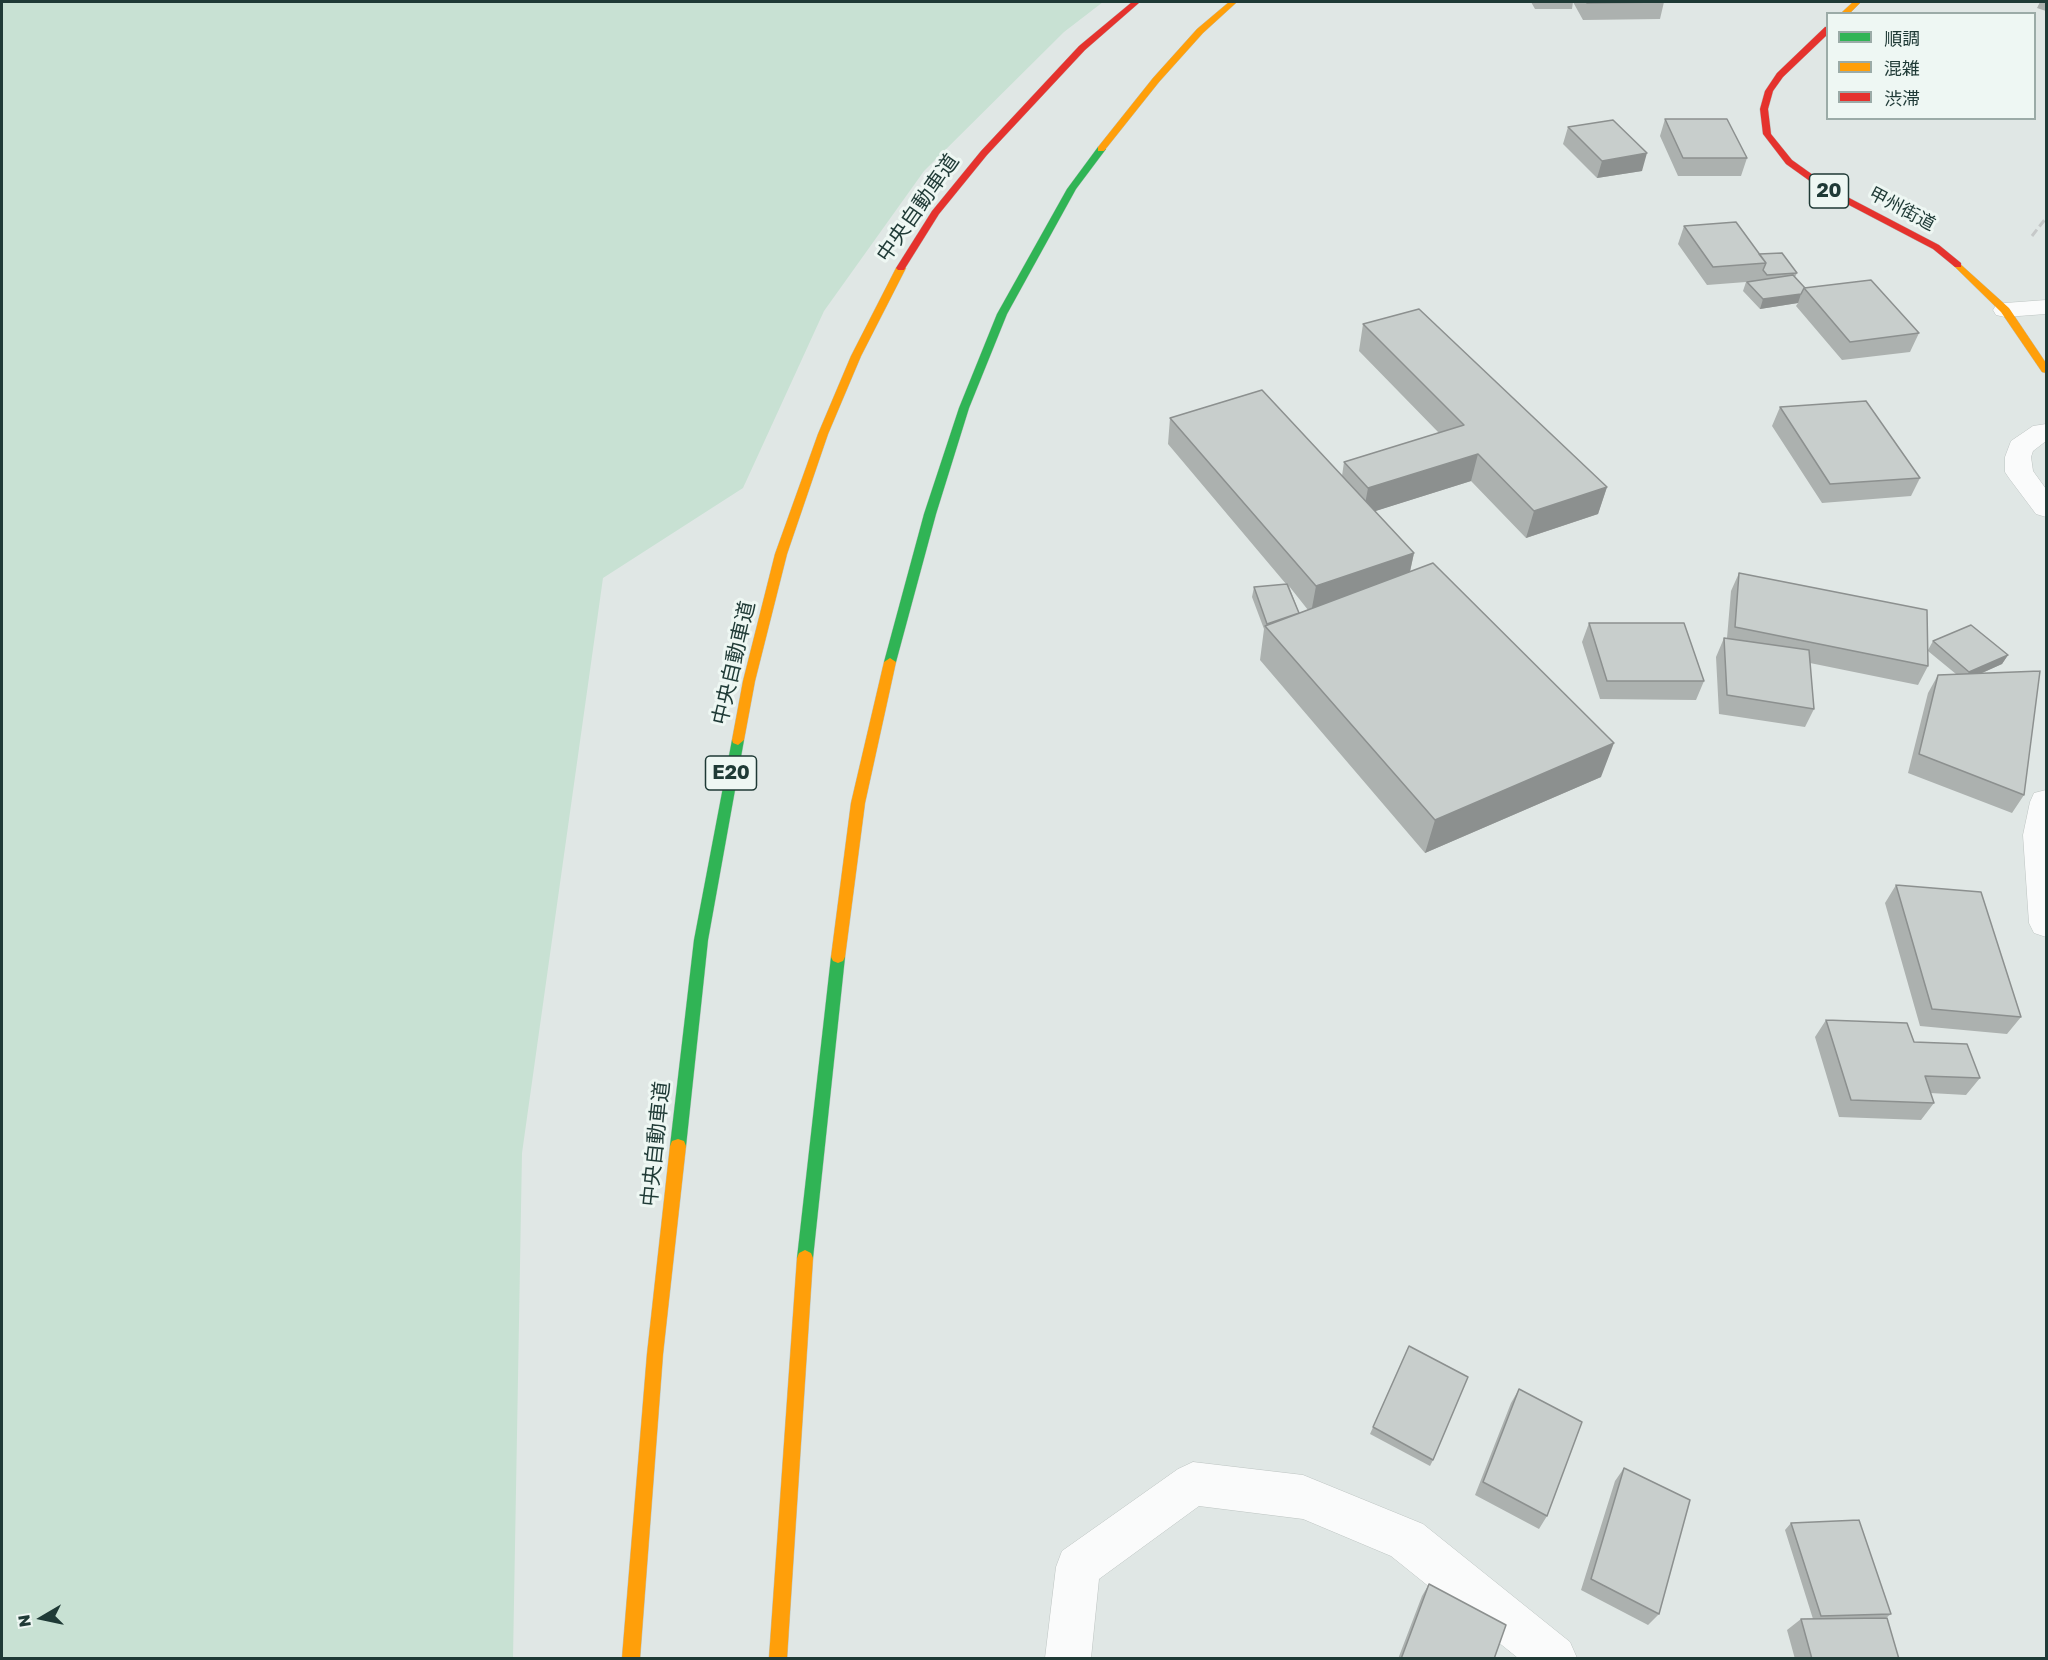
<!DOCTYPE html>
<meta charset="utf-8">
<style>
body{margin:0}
#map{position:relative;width:2048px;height:1660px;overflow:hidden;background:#e0e7e5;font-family:"Golos Text","Noto Sans JP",sans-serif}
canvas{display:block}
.frame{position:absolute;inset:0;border:3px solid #1f3a36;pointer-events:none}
.legend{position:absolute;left:1826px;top:12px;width:210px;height:108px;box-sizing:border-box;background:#eef7f3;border:2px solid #9baba7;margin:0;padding:8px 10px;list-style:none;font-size:18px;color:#1f3a36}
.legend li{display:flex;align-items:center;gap:12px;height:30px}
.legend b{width:30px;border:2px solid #9baba7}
.north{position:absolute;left:12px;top:1588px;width:60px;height:60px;-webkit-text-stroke:4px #eef7f3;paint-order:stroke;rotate:261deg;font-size:16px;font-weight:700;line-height:24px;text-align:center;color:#1f3a36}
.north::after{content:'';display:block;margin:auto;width:21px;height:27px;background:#1f3a36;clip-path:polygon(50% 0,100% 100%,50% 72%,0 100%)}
</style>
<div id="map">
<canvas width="2048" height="1660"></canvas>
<div class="frame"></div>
<ul class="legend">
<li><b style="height:8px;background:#30b455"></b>順調</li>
<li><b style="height:8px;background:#ff9f0a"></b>混雑</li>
<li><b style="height:8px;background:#e5322d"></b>渋滞</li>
</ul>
<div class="north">N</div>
</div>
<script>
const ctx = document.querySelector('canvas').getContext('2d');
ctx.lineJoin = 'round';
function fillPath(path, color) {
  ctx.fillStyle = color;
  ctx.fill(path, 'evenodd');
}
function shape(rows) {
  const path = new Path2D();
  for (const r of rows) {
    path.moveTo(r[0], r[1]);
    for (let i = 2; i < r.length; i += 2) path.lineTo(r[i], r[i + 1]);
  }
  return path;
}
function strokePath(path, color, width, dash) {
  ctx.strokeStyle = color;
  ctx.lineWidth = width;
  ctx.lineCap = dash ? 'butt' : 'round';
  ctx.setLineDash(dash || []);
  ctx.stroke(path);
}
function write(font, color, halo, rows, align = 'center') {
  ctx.font = font + ' "Golos Text","Noto Sans JP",sans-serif';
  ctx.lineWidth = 6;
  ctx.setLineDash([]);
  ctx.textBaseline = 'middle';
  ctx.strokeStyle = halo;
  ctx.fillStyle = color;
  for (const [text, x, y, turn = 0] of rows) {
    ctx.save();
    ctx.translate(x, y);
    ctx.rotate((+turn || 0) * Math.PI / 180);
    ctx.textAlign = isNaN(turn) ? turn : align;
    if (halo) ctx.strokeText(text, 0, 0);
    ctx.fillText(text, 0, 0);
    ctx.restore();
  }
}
fillPath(shape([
 [2,2,1103,2,1064,32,924,171,824,311,743,488,603,578,522,1153,513,1658,2,1658]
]), '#c8e1d3');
const street = shape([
 [2046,300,2046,314,2005,317,1996,315,1993,310,1996,305,2005,303,2046,300],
 [2046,424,2046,441,2033,451,2031,457,2033,471,2046,489,2046,517,2036,514,2009,478,2005,472,2005,457,2011,441,2033,426,2046,424],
 [2046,790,2046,937,2034,933,2029,923,2023,835,2030,802,2034,793,2046,790],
 [1193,1462,1303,1475,1423,1524,1570,1642,1577,1658,1518,1658,1391,1556,1303,1519,1199,1506,1099,1579,1091,1658,1045,1658,1056,1567,1062,1551,1178,1469,1193,1462]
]);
const fast = shape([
 [1098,147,1106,149,1076,189,1007,314,969,408,936,514,896,662,894,665,886,665,884,662,924,514,959,408,997,314,1067,189,1098,147],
 [738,735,744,740,708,940,686,1146,684,1151,678,1153,672,1151,670,1146,694,940,732,740,738,735],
 [838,951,843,953,845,957,813,1258,811,1263,805,1266,799,1263,797,1258,831,957,833,953,838,951]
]);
const slow = shape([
 [1229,2,1237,2,1203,33,1159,82,1104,151,1098,151,1098,147,1153,78,1197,29,1229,2],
 [1853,2,1861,2,1849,14,1840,14,1853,2],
 [1958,262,2009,308,2046,363,2046,373,2042,372,2001,312,1955,267,1953,265,1958,262],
 [901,265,906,268,861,356,828,434,787,554,755,681,744,740,738,745,733,743,732,740,743,681,775,554,818,434,851,356,896,268,901,265],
 [890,658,896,662,865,803,845,957,843,961,838,963,833,961,831,957,851,803,884,662,890,658],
 [678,1139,684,1141,686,1146,663,1354,640,1658,622,1658,647,1354,670,1146,672,1141,678,1139],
 [805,1250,811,1253,813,1258,787,1658,769,1658,797,1258,799,1253,805,1250]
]);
const jam = shape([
 [1132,2,1140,2,1085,50,987,155,939,214,904,270,898,270,896,268,932,211,981,151,1079,46,1132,2],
 [1825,27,1828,27,1828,34,1783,77,1773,91,1768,109,1771,134,1792,160,1834,190,1939,245,1961,263,1961,267,1955,267,1933,249,1828,194,1786,164,1763,134,1760,109,1765,91,1777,73,1825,27]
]);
strokePath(street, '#bdc4c2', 1);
strokePath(fast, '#bac4c2', 1);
strokePath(slow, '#bac4c2', 1);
strokePath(jam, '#bac4c2', 1);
fillPath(street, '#fafbfb');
fillPath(fast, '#30b455');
fillPath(slow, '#ff9f0a');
fillPath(jam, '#e5322d');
strokePath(shape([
 [2032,236,2046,218]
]), '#c6c9c9', 3, [8, 4]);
fillPath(shape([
 [1531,2,1664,2,1660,19,1583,20,1573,2,1572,9,1535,9],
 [2040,2,2046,2,2046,11,2037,8],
 [1665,119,1747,158,1741,176,1678,176,1660,136],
 [1568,127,1642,171,1597,178,1563,144],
 [1684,226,1759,254,1797,273,1795,277,1805,288,1919,333,1910,352,1842,360,1796,306,1798,303,1760,309,1743,291,1746,282,1707,285,1678,244],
 [1363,324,1607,487,1598,514,1526,538,1471,481,1375,511,1414,553,1410,572,1601,777,1425,853,1260,660,1264,629,1252,597,1254,587,1286,584,1168,444,1170,418,1342,476,1344,462,1439,433,1359,351],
 [1289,586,1308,610,1299,613],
 [1780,407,1920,478,1911,496,1822,503,1772,426],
 [1739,573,1928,650,1933,641,2008,655,2002,664,1982,673,2024,795,2012,813,1908,773,1928,693,1938,675,1956,674,1928,651,1928,666,1918,685,1810,663,1814,709,1805,727,1719,714,1716,657,1724,638,1727,638,1731,591],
 [1589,623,1704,681,1696,700,1600,699,1582,642],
 [1896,885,2021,1017,2007,1034,1920,1026,1885,903],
 [1826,1020,1914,1042,1980,1078,1966,1095,1930,1093,1934,1103,1921,1120,1839,1117,1815,1037],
 [1409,1346,1433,1460,1430,1466,1370,1434],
 [1519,1389,1547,1516,1539,1529,1475,1495,1511,1403],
 [1624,1468,1659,1614,1648,1625,1581,1590,1615,1481],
 [1791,1523,1891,1614,1886,1618,1899,1659,1795,1659,1787,1630,1801,1619,1813,1619,1785,1530],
 [1429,1584,1494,1659,1398,1659,1422,1596]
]), '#acb1af');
fillPath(shape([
 [1647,153,1642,171,1597,178,1602,161],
 [1801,294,1798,303,1760,309,1763,299],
 [1478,454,1471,481,1363,515,1368,488],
 [1607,487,1598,514,1526,538,1534,511],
 [1414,553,1408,580,1311,613,1316,586],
 [2008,655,2002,664,1964,681,1969,672],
 [1614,743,1601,777,1425,853,1435,820]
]), '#8c908f');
const building = shape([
 [1586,2,1664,2,1587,3,1586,2],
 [1665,119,1727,119,1747,158,1683,158,1665,119],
 [1613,120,1647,153,1602,161,1568,127,1613,120],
 [1736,222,1766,263,1713,267,1684,226,1736,222],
 [1782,253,1797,273,1767,275,1763,270,1766,263,1759,254,1782,253],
 [1793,275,1805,288,1804,288,1801,294,1763,299,1747,282,1793,275],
 [1871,280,1919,333,1850,342,1804,288,1871,280],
 [1419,309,1607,487,1534,511,1478,454,1368,488,1344,462,1464,425,1363,324,1419,309],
 [1262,390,1414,553,1316,586,1170,418,1262,390],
 [1866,401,1920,478,1830,484,1780,407,1866,401],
 [1433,563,1614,743,1435,820,1265,626,1433,563],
 [1739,573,1927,610,1928,666,1735,627,1739,573],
 [1287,584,1299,613,1267,624,1254,587,1287,584],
 [1589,623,1684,623,1704,681,1607,681,1589,623],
 [1971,625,2008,655,1969,672,1933,641,1971,625],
 [1724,638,1809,650,1814,709,1727,695,1724,638],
 [2040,671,2024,795,1919,754,1938,675,2040,671],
 [1896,885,1981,892,2021,1017,1932,1009,1896,885],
 [1826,1020,1907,1023,1914,1042,1967,1044,1980,1078,1925,1076,1934,1103,1851,1100,1826,1020],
 [1409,1346,1468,1377,1433,1460,1373,1427,1409,1346],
 [1519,1389,1582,1422,1547,1516,1483,1482,1519,1389],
 [1624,1468,1690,1500,1659,1614,1591,1579,1624,1468],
 [1859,1520,1891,1614,1821,1616,1791,1523,1859,1520],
 [1429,1584,1506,1625,1494,1659,1401,1659,1429,1584],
 [1887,1618,1899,1659,1812,1659,1801,1619,1887,1618]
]);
fillPath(building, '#c8cecc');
strokePath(building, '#8c908f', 1.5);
write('18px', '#1f3a36', '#eef7f3', [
 ["甲州街道",1902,209,28]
]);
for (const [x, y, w] of [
 [1829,191,39],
 [731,773,51]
]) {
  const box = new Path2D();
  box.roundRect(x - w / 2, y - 17, w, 34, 4.5);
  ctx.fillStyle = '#eef7f3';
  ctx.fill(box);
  strokePath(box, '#1f3a36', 1.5);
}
write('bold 20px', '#1f3a36', null, [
 ["20",1829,191],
 ["E20",731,773]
]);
write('21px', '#1f3a36', '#eef7f3', [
 ["中央自動車道",918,208,-55],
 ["中央自動車道",734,663,-77],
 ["中央自動車道",656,1144,-84]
]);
</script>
